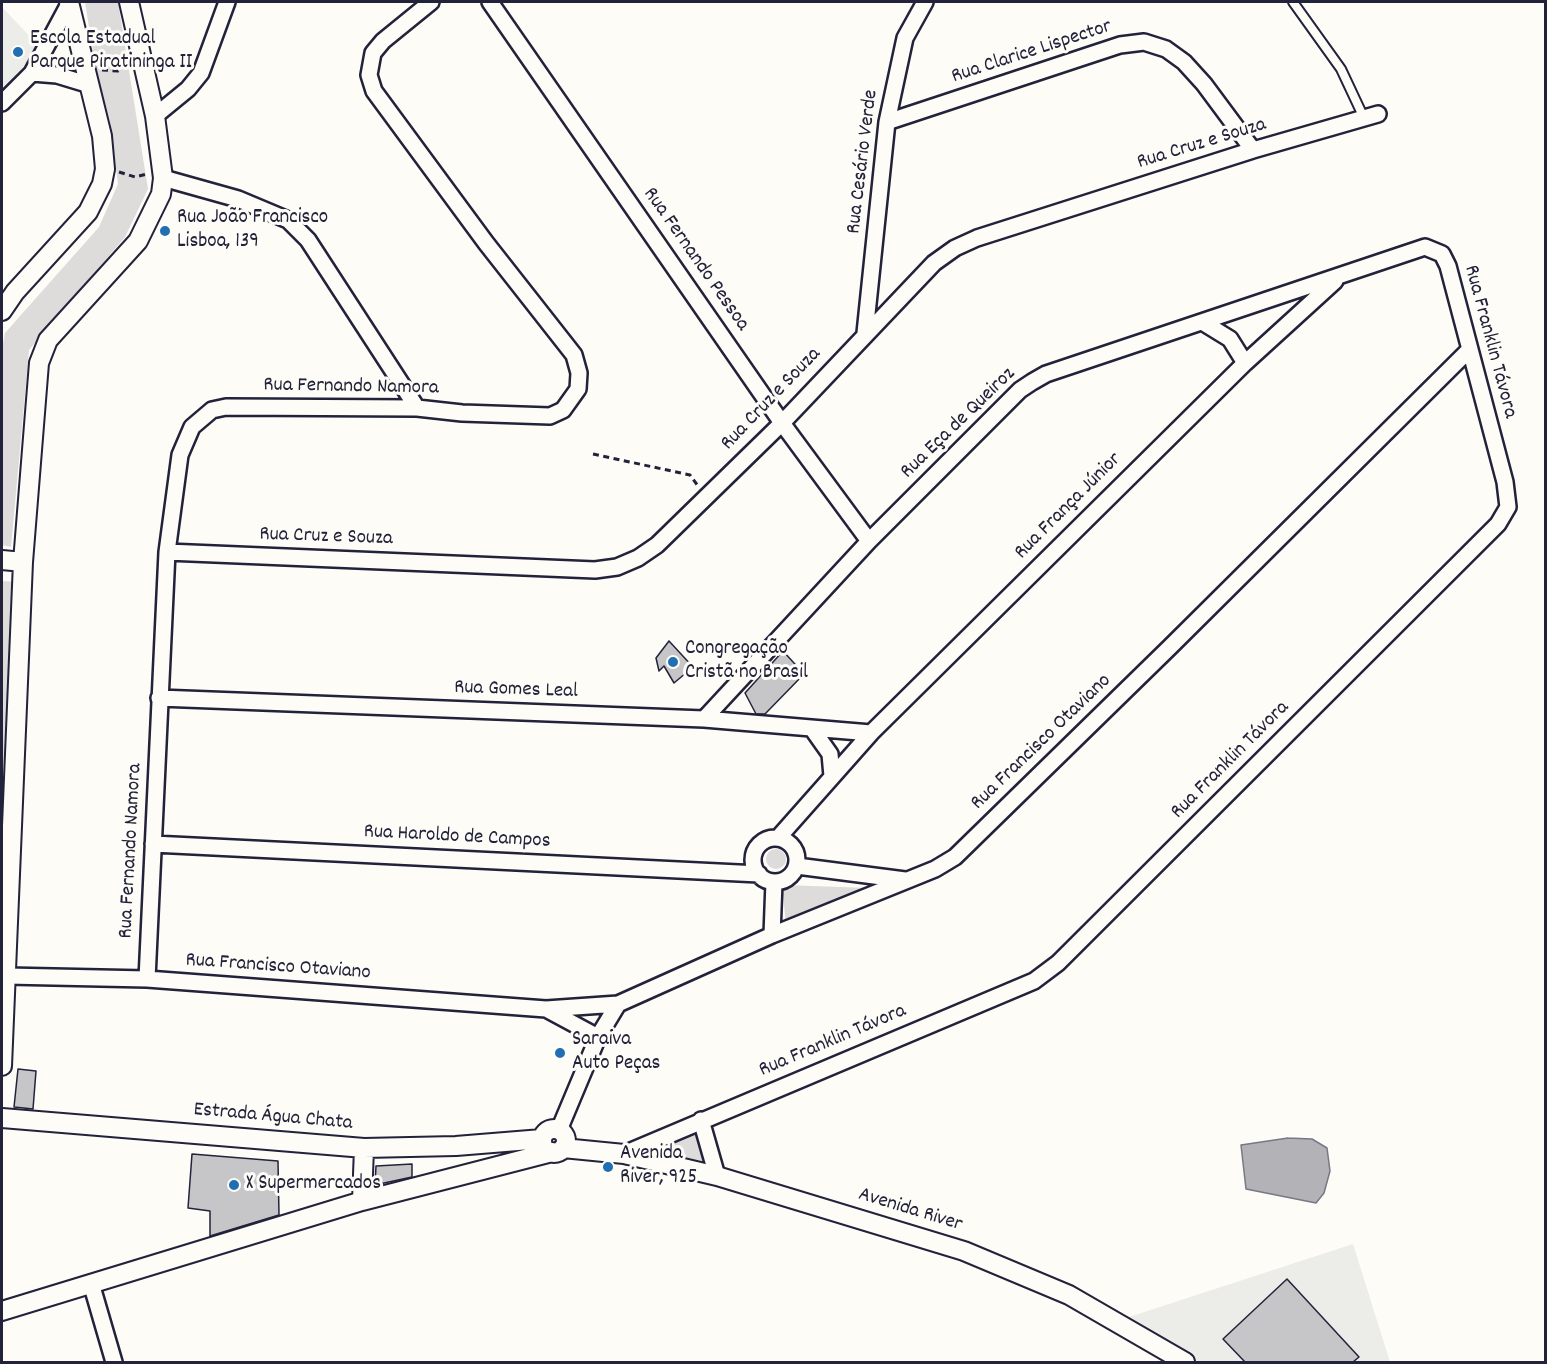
<!DOCTYPE html>
<meta charset="utf-8">
<style>
body{margin:0}
#map{position:relative;width:1547px;height:1364px;overflow:hidden;background:#fdfcf7;font-family:Dekko,sans-serif}
canvas{display:block}
.frame{position:absolute;inset:0;border:3px solid #22223b;pointer-events:none}
</style>
<div id="map">
<canvas width="1547" height="1364"></canvas>
<div class="frame"></div>
</div>
<script>
const ctx = document.querySelector('canvas').getContext('2d');
ctx.lineJoin = 'round';
function fillPath(path, color) {
  ctx.fillStyle = color;
  ctx.fill(path, 'evenodd');
}
function shape(rows) {
  const path = new Path2D();
  for (const r of rows) {
    if (r.length === 3) {
      path.moveTo(r[0] + r[2], r[1]);
      path.arc(r[0], r[1], r[2], 0, 2 * Math.PI);
      continue;
    }
    path.moveTo(r[0], r[1]);
    for (let i = 2; i < r.length; i += 2) path.lineTo(r[i], r[i + 1]);
  }
  return path;
}
function strokePath(path, color, width, dash) {
  ctx.strokeStyle = color;
  ctx.lineWidth = width;
  ctx.lineCap = dash ? 'butt' : 'round';
  ctx.setLineDash(dash || []);
  ctx.stroke(path);
}
function write(font, color, halo, rows, align = 'center') {
  ctx.font = font + ' Dekko,sans-serif';
  ctx.lineWidth = 6;
  ctx.setLineDash([]);
  ctx.textBaseline = 'middle';
  ctx.strokeStyle = halo;
  ctx.fillStyle = color;
  for (const [text, x, y, turn = 0] of rows) {
    ctx.save();
    ctx.translate(x, y);
    ctx.rotate((+turn || 0) * Math.PI / 180);
    ctx.textAlign = isNaN(turn) ? turn : align;
    if (halo) ctx.strokeText(text, 0, 0);
    ctx.fillText(text, 0, 0);
    ctx.restore();
  }
}
fillPath(shape([
 [2,7,36,43,31,62,2,90],
 [1353,1244,1390,1362,1192,1362,1126,1318]
]), '#ecece9');
fillPath(shape([
 [85,2,118,2,148,189,125,237,29,350,11,547,2,545,2,349,5,333,99,227,118,184,110,121,96,70],
 [2,581,21,582,2,898],
 [776,859,10],
 [782,885,870,888,786,925],
 [695,1131,705,1162,649,1148]
]), '#dddcdb');
const water = shape([
 [1288,1138,1312,1139,1327,1148,1330,1171,1324,1193,1316,1203,1246,1189,1241,1145,1288,1138]
]);
fillPath(water, '#b2b2b7');
strokePath(water, '#787885', 1.5);
const building = shape([
 [669,641,693,667,674,683,664,666,659,671,656,658,669,641],
 [783,651,804,674,765,714,756,714,745,693,783,651],
 [18,1069,36,1071,33,1109,14,1107,18,1069],
 [192,1154,278,1161,279,1215,210,1236,210,1211,188,1208,192,1154],
 [412,1164,412,1177,375,1185,376,1166,412,1164],
 [1287,1279,1359,1357,1353,1362,1245,1362,1223,1339,1287,1279]
]);
fillPath(building, '#c6c6c8');
strokePath(building, '#22223b', 1.5);
const service = shape([
 [1293,2,1341,69,1364,118]
]);
const minor = shape([
 [490,2,782,423,869,541],
 [32,73,57,75,90,85],
 [2,103,32,73,69,4],
 [155,116,188,89,201,73,227,2],
 [887,122,1120,45,1144,42,1166,49,1184,62,1204,84,1253,150],
 [163,178,238,199,288,220,308,240,417,408],
 [1204,323,1230,339,1245,363],
 [865,333,887,122,905,38,925,2],
 [167,552,595,570,617,567,638,558,657,545,782,423,934,263,955,248,977,238,1253,150,1378,114],
 [159,698,704,719,871,733],
 [813,730,830,754,832,776],
 [778,838,871,733,1245,363,1335,281],
 [775,860,22],
 [153,844,759,874],
 [797,866,905,880],
 [772,935,774,882],
 [7,976,147,979,546,1009,618,1004,772,935,935,869,955,857,1170,647,1470,349],
 [147,979,167,552,180,455,192,427,212,410,226,407,417,408,462,413,550,416,563,410,578,389,579,373,574,355,486,243,374,91,369,75,373,53,383,41,431,2],
 [546,1009,598,1037],
 [701,1120,717,1176],
 [559,1130,598,1037,618,1004],
 [624,1154,1034,981,1058,963,1498,524,1508,507,1505,482,1448,266,1442,254,1425,247,1046,374,1032,382,1020,390,869,541,704,719],
 [91,1283,114,1362]
]);
const tertiary = shape([
 [2,311,15,292,88,212,102,184,105,169,102,136,69,2],
 [2,560,23,562],
 [2,1066,23,562,39,363,48,340,138,241,161,194,163,178,155,116,129,2],
 [2,1118,364,1148,456,1146,542,1139],
 [554,1141,12],
 [563,1148,624,1154,717,1176,964,1251,1069,1295,1185,1362],
 [362,1201,364,1148],
 [2,1311,362,1201,552,1152]
]);
strokePath(service, '#22223b', 12);
strokePath(minor, '#22223b', 20);
strokePath(tertiary, '#22223b', 22);
strokePath(shape([
 [102,70,118,71,128,63],
 [119,172,135,177,147,174],
 [593,454,690,475,698,486]
]), '#22223b', 3, [6, 4.5]);
strokePath(service, '#fdfcf7', 8);
strokePath(minor, '#fdfcf7', 15);
strokePath(tertiary, '#fdfcf7', 18);
for (const [x, y, r, color] of [
 [18,52,6,"#1f6fb2"],
 [165,231,6,"#1f6fb2"],
 [673,662,6,"#1f6fb2"],
 [560,1053,6,"#1f6fb2"],
 [608,1167,6,"#1f6fb2"],
 [234,1185,6,"#1f6fb2"]
]) {
  const dot = new Path2D();
  dot.arc(x, y, r, 0, 2 * Math.PI);
  ctx.fillStyle = color;
  ctx.fill(dot);
  strokePath(dot, '#fdfcf7', 2);
}
write('21px', '#22223b', '#fdfcf7', [
 ["Escola Estadual",30,40],
 ["Parque Piratininga II",30,64],
 ["Rua João Francisco",177,219],
 ["Lisboa, 139",177,243],
 ["Congregação",685,650],
 ["Cristã no Brasil",685,674],
 ["Saraiva",572,1041],
 ["Auto Peças",572,1065],
 ["Avenida",620,1155],
 ["River, 925",620,1179],
 ["X Supermercados",246,1185]
], 'left');
write('21px', '#22223b', '#fdfcf7', [
 ["Rua Clarice Lispector",1032,53,-18],
 ["Rua Cruz e Souza",1202,145,-17],
 ["Rua Cesário Verde",864,162,-83],
 ["Rua Fernando Pessoa",695,260,55],
 ["Rua Franklin Távora",1489,342,75],
 ["Rua Fernando Namora",351,388,1],
 ["Rua Cruz e Souza",772,400,-46],
 ["Rua Eça de Queiroz",959,424,-44],
 ["Rua França Júnior",1069,507,-45],
 ["Rua Cruz e Souza",326,538,2],
 ["Rua Gomes Leal",516,691,2],
 ["Rua Francisco Otaviano",1042,743,-44],
 ["Rua Franklin Távora",1231,761,-45],
 ["Rua Haroldo de Campos",457,838,3],
 ["Rua Fernando Namora",132,851,-87],
 ["Rua Francisco Otaviano",278,968,4],
 ["Rua Franklin Távora",833,1042,-23],
 ["Estrada Água Chata",273,1118,5],
 ["Avenida River",910,1211,17]
]);
</script>
